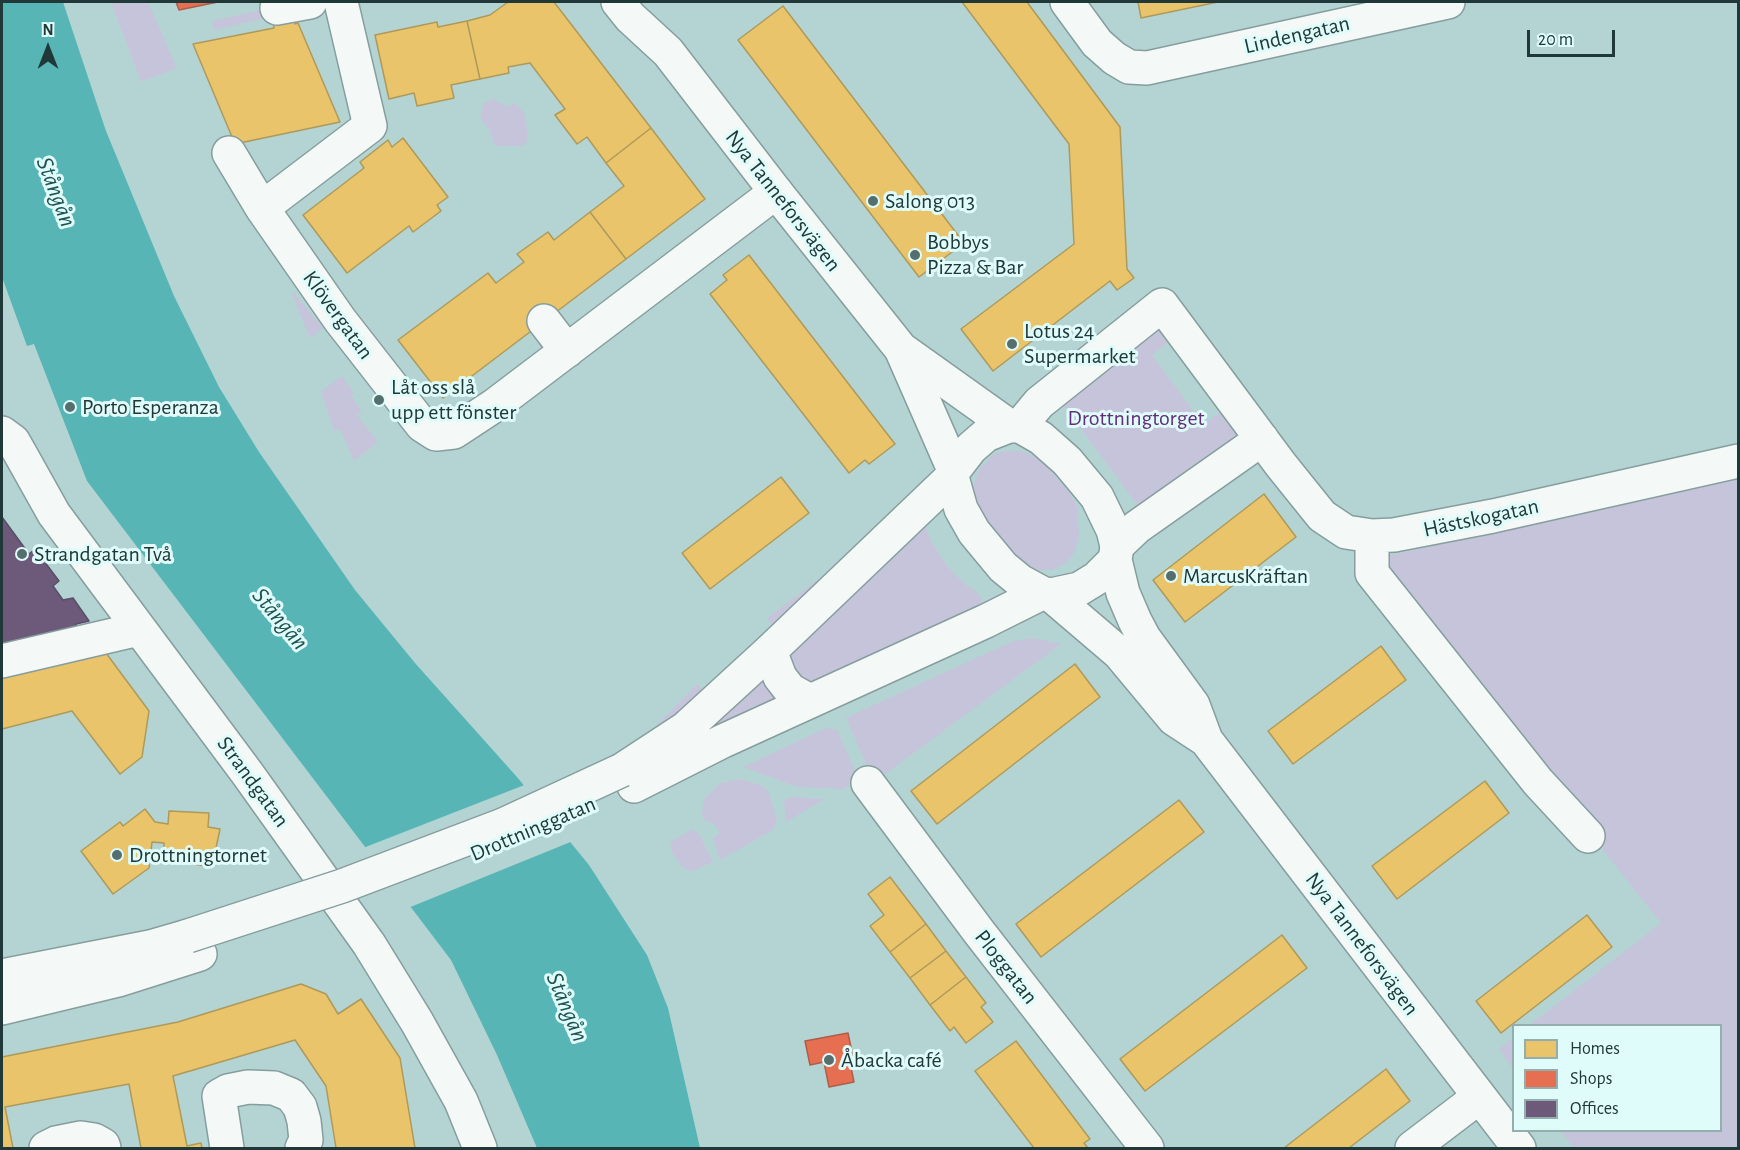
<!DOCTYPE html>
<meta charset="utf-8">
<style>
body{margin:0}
#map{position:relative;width:1740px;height:1150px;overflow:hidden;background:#b4d4d3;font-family:"Alegreya Sans",sans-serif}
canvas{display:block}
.frame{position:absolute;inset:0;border:3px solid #213838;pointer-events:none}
.legend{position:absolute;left:1512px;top:1024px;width:210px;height:108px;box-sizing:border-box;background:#dffcfb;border:2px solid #93aead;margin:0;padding:8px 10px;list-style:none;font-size:18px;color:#213838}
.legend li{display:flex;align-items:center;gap:12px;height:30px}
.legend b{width:30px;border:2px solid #93aead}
.north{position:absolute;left:18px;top:18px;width:60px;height:60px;-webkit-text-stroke:4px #dffcfb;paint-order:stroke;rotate:0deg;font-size:16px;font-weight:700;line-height:24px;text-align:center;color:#213838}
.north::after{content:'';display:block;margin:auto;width:21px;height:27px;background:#213838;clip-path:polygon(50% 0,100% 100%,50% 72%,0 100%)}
.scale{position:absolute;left:1527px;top:30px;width:88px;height:27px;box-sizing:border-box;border:3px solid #213838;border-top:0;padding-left:8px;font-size:18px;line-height:21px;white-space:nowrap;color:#213838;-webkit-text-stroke:4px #dffcfb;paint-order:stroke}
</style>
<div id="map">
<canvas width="1740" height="1150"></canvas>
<div class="frame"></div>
<ul class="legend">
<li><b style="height:16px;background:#e9c46a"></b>Homes</li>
<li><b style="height:16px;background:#e76f51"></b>Shops</li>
<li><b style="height:16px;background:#6d597a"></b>Offices</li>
</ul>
<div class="north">N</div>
<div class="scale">20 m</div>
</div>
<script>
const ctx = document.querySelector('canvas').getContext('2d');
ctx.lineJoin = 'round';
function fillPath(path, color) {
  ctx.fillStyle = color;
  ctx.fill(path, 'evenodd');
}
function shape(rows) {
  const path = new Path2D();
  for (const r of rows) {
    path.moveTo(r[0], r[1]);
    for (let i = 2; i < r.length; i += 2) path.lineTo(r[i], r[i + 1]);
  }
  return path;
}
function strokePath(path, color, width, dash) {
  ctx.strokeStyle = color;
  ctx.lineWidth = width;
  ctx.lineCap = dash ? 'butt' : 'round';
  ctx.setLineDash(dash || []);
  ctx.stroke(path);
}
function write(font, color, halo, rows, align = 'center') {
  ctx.font = font + ' "Alegreya Sans",sans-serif';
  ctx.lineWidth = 6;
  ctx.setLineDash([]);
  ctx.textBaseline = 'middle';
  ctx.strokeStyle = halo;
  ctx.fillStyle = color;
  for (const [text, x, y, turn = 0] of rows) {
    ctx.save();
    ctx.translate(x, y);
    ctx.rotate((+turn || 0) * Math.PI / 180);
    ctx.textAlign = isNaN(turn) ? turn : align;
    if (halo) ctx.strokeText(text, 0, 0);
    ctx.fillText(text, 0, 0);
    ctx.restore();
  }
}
fillPath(shape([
 [111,2,148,2,177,68,141,82],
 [265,9,266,18,214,30,212,21],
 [494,99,508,107,515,103,524,113,528,134,526,143,522,146,495,146,489,129,480,118,484,103],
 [294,293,323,328,310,338,292,294],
 [1156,325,1169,342,1152,355,1203,424,1221,412,1237,434,1139,507,1058,398],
 [342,376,354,393,351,396,362,411,357,415,378,442,354,461,340,429,334,431,321,391],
 [1006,451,1020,451,1034,456,1049,468,1069,492,1077,506,1079,537,1074,553,1067,562,1053,570,1039,570,1024,565,1009,552,978,514,973,496,974,484,979,469,994,454],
 [1738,479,1738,1148,1574,1148,1560,1131,1720,1130,1720,1026,1530,1025,1661,923,1385,576,1382,557],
 [923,521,931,541,947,566,966,585,977,592,986,607,817,682,808,682,797,676,788,655],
 [841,562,842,570,772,624,766,619],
 [1033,638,1061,644,877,780,869,770,846,718,1013,641],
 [761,671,769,692,778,701,702,736],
 [697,684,702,689,694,696,678,720,645,737],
 [826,728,837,730,858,778,844,789,798,787,743,767],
 [740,779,761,785,768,791,777,820,774,829,720,860,713,838,720,833,713,822,706,822,702,814,704,799,720,783],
 [791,797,825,799,786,822,784,803,786,799],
 [693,829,700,836,713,862,691,871,682,867,672,852,670,842],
 [1513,1038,1513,1069,1499,1049]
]), '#c6c4db');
fillPath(shape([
 [2,2,63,2,106,131,174,296,219,387,259,452,355,590,415,663,517,777,589,865,647,955,668,1008,700,1148,537,1148,497,1055,451,960,87,481,34,344,27,346,2,277]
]), '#57b5b5');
fillPath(shape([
 [527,784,573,841,408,908,363,848]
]), '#b4d4d3');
const homes = shape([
 [508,2,554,2,651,128,606,163,587,137,577,144,555,115,565,109,530,63,508,67,509,73,480,79,467,21,490,15,508,2],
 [962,2,1027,2,1120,127,1127,269,1134,278,1117,290,1110,281,993,371,961,329,1074,244,1069,144,962,2],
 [1138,2,1218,2,1141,18,1138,2],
 [783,6,964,243,919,277,738,40,783,6],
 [294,16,295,24,298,23,340,122,235,144,193,44,274,28,273,20,294,16],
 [467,21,480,79,451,85,454,98,417,106,414,93,389,99,375,35,437,22,438,27,467,21],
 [651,128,705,199,626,259,590,212,624,186,606,163,651,128],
 [403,138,448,197,437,205,441,211,413,232,409,226,347,273,303,215,364,168,360,162,388,140,392,147,403,138],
 [590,212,626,259,443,398,398,340,488,273,496,283,524,262,517,254,548,232,554,240,590,212],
 [749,255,895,444,869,464,865,460,849,473,710,294,727,280,723,275,749,255],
 [781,477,809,513,710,589,682,553,781,477],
 [1264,494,1296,537,1185,622,1153,580,1264,494],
 [1381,646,1406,680,1293,764,1268,731,1381,646],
 [106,653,149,711,142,757,120,774,72,711,2,729,2,677,106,653],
 [1075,664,1100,697,937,824,911,791,1075,664],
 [1485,781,1509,813,1397,899,1372,866,1485,781],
 [1179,800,1204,832,1041,957,1016,924,1179,800],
 [145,809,155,822,168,824,169,811,209,813,208,827,220,829,212,867,163,859,164,843,152,842,149,868,113,894,81,851,120,822,123,826,145,809],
 [890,877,926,924,890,952,870,926,884,915,868,894,890,877],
 [1587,915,1612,947,1501,1033,1476,1001,1587,915],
 [926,924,946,951,910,978,890,952,926,924],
 [1282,935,1307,968,1145,1091,1120,1059,1282,935],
 [946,951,966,977,930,1005,910,978,946,951],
 [966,977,986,1003,981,1007,993,1022,966,1043,954,1027,950,1031,930,1005,966,977],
 [301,984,326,994,338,1014,361,999,400,1058,415,1148,336,1148,326,1086,295,1040,173,1076,187,1146,201,1143,202,1148,141,1148,129,1084,5,1107,13,1148,2,1148,2,1057,178,1022,301,984],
 [1016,1041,1090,1139,1084,1143,1088,1148,1034,1148,975,1071,1016,1041],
 [1386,1069,1410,1101,1349,1148,1284,1148,1386,1069]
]);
fillPath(homes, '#e9c46a');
strokePath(homes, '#ad9a5b', 1.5);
const shops = shape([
 [176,2,218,2,179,10,176,2],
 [848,1033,853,1057,849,1058,854,1082,829,1087,824,1062,810,1065,805,1041,848,1033]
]);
fillPath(shops, '#e76f51');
strokePath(shops, '#ac5e4a', 1.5);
const offices = shape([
 [2,517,29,554,35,549,59,581,53,586,63,600,73,598,89,621,76,624,77,629,2,648,2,517]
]);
fillPath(offices, '#6d597a');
strokePath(offices, '#564f66', 1.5);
const minor = shape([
 [1067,2,1097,43,1114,58,1129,67,1147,68,1448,2],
 [277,8,310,2],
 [229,153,262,208,340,320,422,425,436,434,454,432,495,405,776,192],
 [262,208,370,126,341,2],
 [544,321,567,351],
 [1020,426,1039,403,1162,305,1281,465,1322,516,1346,532,1372,536,1394,535,1493,516,1738,461],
 [2,433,13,441,21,455,54,514,247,773,369,944,417,1022,461,1101,480,1148],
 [1372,536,1372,573,1538,782,1588,836],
 [1117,546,1137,527,1262,439],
 [770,651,780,677,790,690,810,701],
 [2,661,139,629],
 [868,783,979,932,1147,1148],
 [46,1148,56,1143,81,1138,94,1140,103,1145,104,1148],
 [227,1148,219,1096,228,1091,248,1087,274,1088,291,1095,300,1107,304,1121,306,1140,302,1148],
 [1412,1148,1479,1097]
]);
const major = shape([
 [618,2,630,17,668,52,776,192,901,349,954,470],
 [901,349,1009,426],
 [1009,426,1020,426,1041,438,1067,461,1097,497,1113,530,1117,546,1115,560,1097,578,1079,589,1051,595,1042,593,1020,581,1003,567,974,532,961,509,952,477,954,470,971,448,986,435,1009,426],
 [1115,560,1123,593,1135,621,1144,638,1193,705,1206,740,1519,1148],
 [1051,595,1119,653,1174,719,1206,740],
 [622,770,686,728,770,651,952,477],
 [634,786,723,741,986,621,1042,593],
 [2,976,150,947,188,936],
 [2,1008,118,980,200,954]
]);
strokePath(minor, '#859e9d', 36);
strokePath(major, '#859e9d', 36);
strokePath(minor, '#f4f9f8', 33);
strokePath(major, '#f4f9f8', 33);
const majorBridge = shape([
 [188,936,342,886,503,825,622,770]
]);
strokePath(majorBridge, '#859e9d', 36, []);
strokePath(majorBridge, '#f4f9f8', 33);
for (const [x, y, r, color] of [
 [873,201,6,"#546f6e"],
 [915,255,6,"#546f6e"],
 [1012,344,6,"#546f6e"],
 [379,400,6,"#546f6e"],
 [70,407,6,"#546f6e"],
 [22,554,6,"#546f6e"],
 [1171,576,6,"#546f6e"],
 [117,855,6,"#546f6e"],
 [829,1060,6,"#546f6e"]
]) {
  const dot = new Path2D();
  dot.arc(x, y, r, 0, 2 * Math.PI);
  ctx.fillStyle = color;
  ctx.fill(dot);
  strokePath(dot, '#dffcfb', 2);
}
write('22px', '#213838', '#dffcfb', [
 ["Lindengatan",1297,35,-13],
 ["Nya Tanneforsvägen",783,201,52],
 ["Klövergatan",338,315,54],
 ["Hästskogatan",1481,518,-12],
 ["Strandgatan",253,782,54],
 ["Drottninggatan",533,829,-23],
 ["Nya Tanneforsvägen",1362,944,53],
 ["Ploggatan",1006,967,52]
]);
write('22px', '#213838', '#dffcfb', [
 ["Salong 013",885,201],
 ["Bobbys",927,242],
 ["Pizza & Bar",927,267],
 ["Lotus 24",1024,331],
 ["Supermarket",1024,356],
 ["Låt oss slå",391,387],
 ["upp ett fönster",391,412],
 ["Porto Esperanza",82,407],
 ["Strandgatan Två",34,554],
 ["MarcusKräftan",1183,576],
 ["Drottningtornet",129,855],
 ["Åbacka café",841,1060]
], 'left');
write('22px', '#632d7a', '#dffcfb', [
 ["Drottningtorget",1136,418]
]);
write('italic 24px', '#205252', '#dffcfb', [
 ["Stångån",56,192,69],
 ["Stångån",280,619,50],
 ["Stångån",567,1007,67]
]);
</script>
